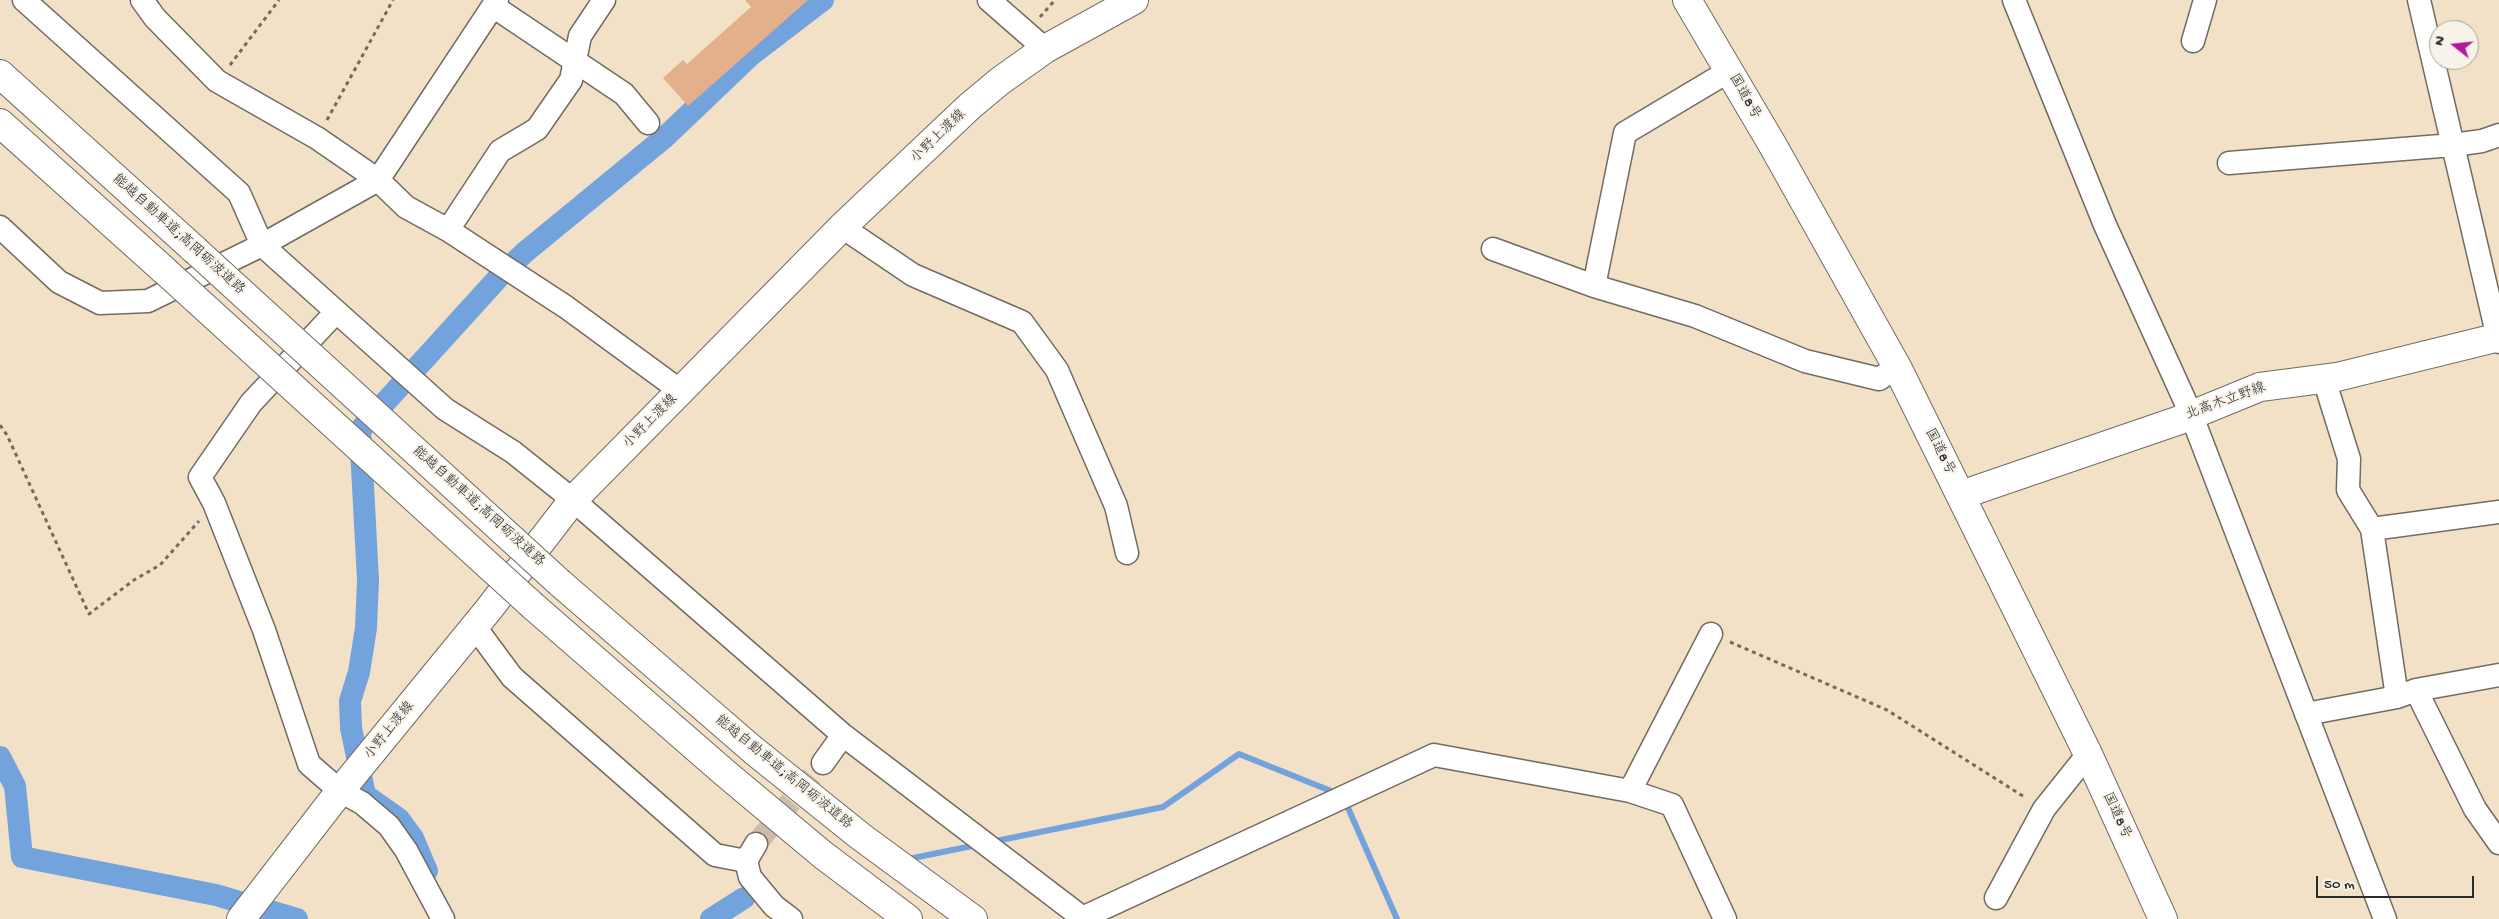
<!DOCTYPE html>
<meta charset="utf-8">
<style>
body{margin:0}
#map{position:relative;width:2499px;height:919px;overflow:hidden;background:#f3e1c7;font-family:"Gochi Hand",sans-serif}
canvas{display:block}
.north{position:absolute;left:2429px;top:20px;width:50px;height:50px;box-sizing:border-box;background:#f7f3e8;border:1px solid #a5a39c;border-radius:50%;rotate:286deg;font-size:14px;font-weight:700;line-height:20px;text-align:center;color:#2b2b2b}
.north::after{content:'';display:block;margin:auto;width:18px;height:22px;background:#b5179e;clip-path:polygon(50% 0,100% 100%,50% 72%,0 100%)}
.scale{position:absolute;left:2316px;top:876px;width:158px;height:22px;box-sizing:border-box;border:2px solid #2b2b2b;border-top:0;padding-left:6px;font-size:15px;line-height:18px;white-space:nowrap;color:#2b2b2b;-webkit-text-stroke:4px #f7f3e8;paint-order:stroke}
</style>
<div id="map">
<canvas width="2499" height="919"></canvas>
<div class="north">N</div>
<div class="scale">50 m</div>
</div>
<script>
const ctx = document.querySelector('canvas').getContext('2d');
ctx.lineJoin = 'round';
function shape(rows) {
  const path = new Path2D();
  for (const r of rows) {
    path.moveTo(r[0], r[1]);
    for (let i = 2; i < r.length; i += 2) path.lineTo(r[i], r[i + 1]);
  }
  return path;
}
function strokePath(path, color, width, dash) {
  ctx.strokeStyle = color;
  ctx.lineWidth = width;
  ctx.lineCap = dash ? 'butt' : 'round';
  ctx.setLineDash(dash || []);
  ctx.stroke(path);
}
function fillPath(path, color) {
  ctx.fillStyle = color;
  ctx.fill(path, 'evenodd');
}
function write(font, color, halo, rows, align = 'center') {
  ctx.font = font + ' "Gochi Hand","Klee One",sans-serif';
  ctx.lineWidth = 4;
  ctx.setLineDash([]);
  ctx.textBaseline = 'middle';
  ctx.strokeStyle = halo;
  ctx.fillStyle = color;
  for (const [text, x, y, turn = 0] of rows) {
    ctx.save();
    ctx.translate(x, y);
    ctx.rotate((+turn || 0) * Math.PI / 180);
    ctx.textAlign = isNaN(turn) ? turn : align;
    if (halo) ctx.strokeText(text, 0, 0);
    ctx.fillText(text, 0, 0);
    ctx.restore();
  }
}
strokePath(shape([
 [1345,801,1397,919],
 [991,842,1163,807,1239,754,1336,793],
 [908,859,977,845]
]), '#73a3dd', 6);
strokePath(shape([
 [0,757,15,786,22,857,216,895,297,919],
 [427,871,413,838,399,819,365,795,351,728,350,701,359,672,366,628,368,580,360,430,499,277,524,253,664,138,751,55,823,0],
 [711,919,744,898]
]), '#73a3dd', 22);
fillPath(shape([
 [745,0,808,0,688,106,663,78,683,60,687,64,751,7]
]), '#e4af8b');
strokePath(shape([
 [756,844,823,763]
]), '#cbbda8', 22, [22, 11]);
const minor = shape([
 [24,0,239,193,262,245,445,409,513,452,573,500,843,735,1084,919],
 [142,0,155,18,217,81,317,138,378,180,406,207,448,230,566,307,682,392],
 [989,0,1045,49],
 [2014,0,2105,225,2191,414,2385,919],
 [2419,0,2499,342],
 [493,6,624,94,648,123],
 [2193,41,2205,0],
 [2229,163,2453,145,2482,141,2499,135],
 [0,227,59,282,100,303,148,301,262,245,378,180,497,0],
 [842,227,913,275,1022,322,1057,370,1116,506,1127,553],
 [448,230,500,151,537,129,571,80,580,36,604,0],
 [1493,249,1594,286,1695,316,1805,361,1879,379,1897,367],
 [1594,286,1625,133,1729,71],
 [336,312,251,403,200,477,214,503,264,630,309,764,340,791,362,803,389,826,406,850,443,919],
 [2324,379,2349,459,2348,490,2372,529],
 [475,627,512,677,715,855,746,861],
 [2416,690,2475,809,2499,843],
 [2397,697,2372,529,2499,512],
 [2306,714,2397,697,2416,690,2499,675],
 [823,763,843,735],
 [1630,791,1711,634],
 [756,844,746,861,750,877,774,906,791,919],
 [1996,898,2044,809,2088,754],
 [1080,919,1434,755,1630,791,1672,805,1725,919]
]);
const major = shape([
 [1961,495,2177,421,2260,387,2337,377,2499,337],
 [241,919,340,791,489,609,573,500,842,227,970,106,1000,81,1045,49,1134,0]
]);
const highway = shape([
 [1687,0,1772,144,1897,367,2088,754,2163,919],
 [0,74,195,250],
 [0,123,165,271],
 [560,583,753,750,860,836,973,919],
 [533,606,725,773,823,855,908,919]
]);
strokePath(minor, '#716b62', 25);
strokePath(major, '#716b62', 30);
strokePath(highway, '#716b62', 30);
strokePath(shape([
 [1040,17,1055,0],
 [230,65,279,0],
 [327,120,393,0],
 [0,425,7,435,89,614,134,580,160,565,199,521],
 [1730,642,1887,710,2026,798]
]), '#716b62', 3, [4, 4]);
strokePath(minor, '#fff', 22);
strokePath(major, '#fff', 28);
strokePath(highway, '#fff', 28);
const highwayBridge = shape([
 [195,250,560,583],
 [165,271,533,606]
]);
strokePath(highwayBridge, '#716b62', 30, []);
strokePath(highwayBridge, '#fff', 28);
write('14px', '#2b2b2b', '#f7f3e8', [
 ["国道8号",1744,97,60],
 ["小野上渡線",939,137,-44],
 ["能越自動車道;高岡砺波道路",178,235,42],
 ["北高木立野線",2226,402,-20],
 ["小野上渡線",651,422,-45],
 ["国道8号",1939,452,63],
 ["能越自動車道;高岡砺波道路",478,507,42],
 ["小野上渡線",390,731,-51],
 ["能越自動車道;高岡砺波道路",783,773,39],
 ["国道8号",2116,816,65]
]);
</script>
